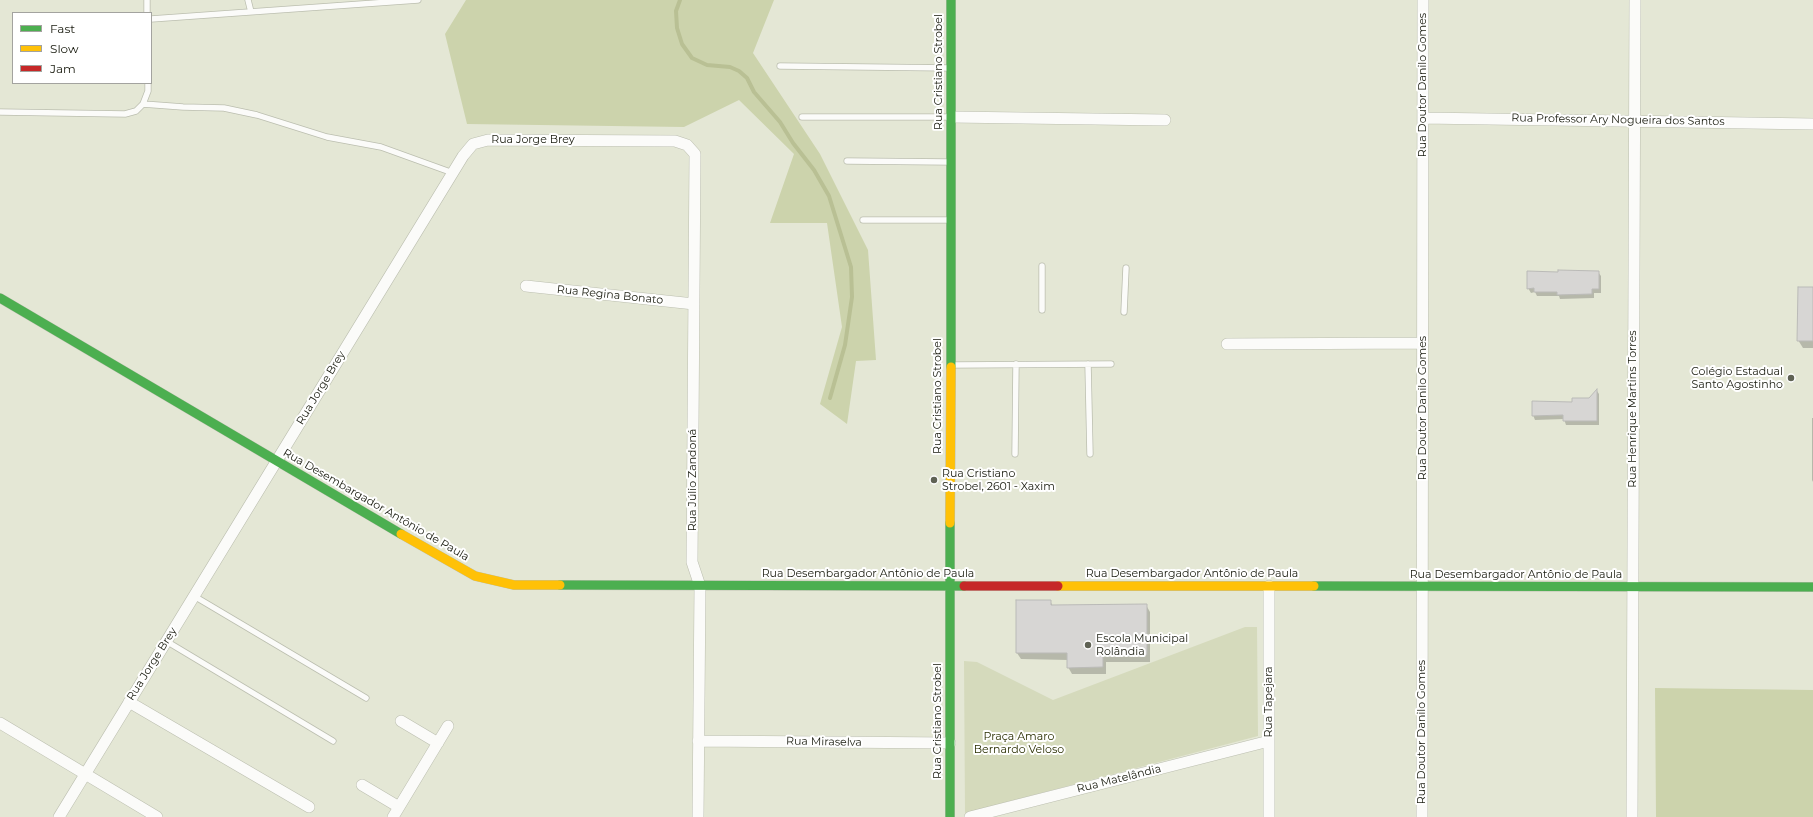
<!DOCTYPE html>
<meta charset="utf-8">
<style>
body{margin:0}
#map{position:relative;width:1813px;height:817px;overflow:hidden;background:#e4e7d5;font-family:Montserrat,sans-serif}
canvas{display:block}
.legend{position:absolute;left:12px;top:12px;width:140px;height:72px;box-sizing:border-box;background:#fff;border:1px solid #a3a39f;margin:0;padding:5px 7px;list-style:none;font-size:12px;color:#181a0e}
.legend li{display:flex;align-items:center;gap:8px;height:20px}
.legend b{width:20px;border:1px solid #a3a39f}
</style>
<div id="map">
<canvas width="1813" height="817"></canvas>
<ul class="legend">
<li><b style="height:5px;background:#4caf50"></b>Fast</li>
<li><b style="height:5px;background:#ffc107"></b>Slow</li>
<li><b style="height:5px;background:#c62828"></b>Jam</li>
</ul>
</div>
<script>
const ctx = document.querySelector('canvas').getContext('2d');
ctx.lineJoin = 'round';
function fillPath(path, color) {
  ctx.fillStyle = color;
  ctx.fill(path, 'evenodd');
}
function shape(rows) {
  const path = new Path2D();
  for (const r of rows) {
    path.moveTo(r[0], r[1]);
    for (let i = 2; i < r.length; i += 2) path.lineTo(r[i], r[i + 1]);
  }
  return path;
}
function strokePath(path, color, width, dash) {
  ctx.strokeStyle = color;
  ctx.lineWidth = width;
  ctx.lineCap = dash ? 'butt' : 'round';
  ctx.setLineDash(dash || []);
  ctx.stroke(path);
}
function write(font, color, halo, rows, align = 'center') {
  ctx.font = font + ' Montserrat,sans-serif';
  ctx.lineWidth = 4;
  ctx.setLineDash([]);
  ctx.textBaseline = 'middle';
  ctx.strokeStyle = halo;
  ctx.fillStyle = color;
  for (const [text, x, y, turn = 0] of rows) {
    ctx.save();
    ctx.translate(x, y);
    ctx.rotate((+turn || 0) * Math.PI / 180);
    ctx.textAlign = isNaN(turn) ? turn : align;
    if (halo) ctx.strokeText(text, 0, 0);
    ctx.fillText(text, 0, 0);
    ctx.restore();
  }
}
fillPath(shape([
 [1245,627,1257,627,1258,736,965,813,964,661,977,662,1053,700]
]), '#d5dabc');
fillPath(shape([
 [466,0,774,0,753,53,820,154,868,250,876,360,856,361,847,424,820,404,842,327,827,223,770,223,794,154,739,100,684,127,467,124,445,34],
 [1655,688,1813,690,1813,817,1656,817]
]), '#ccd3ac');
fillPath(shape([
 [1598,272,1601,276,1601,293,1594,293,1594,298,1560,299,1559,296,1537,296,1535,292,1531,293,1528,288],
 [1813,288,1813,348,1803,348,1798,340],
 [1597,391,1599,394,1599,425,1566,425,1564,419,1535,420,1533,415,1589,399],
 [1812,418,1813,418,1813,482,1812,480],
 [1050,601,1053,606,1146,605,1150,612,1150,662,1106,662,1106,674,1072,674,1068,667,1068,660,1021,659,1017,653]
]), '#0003');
strokePath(shape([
 [680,0,676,11,677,28,682,44,692,58,707,65,730,67,739,71,747,78,754,92,780,122,793,143,814,170,829,196,851,267,852,297,845,345,830,398]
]), '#b9c094', 4);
const building = shape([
 [1558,270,1599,271,1599,289,1592,289,1592,294,1557,295,1557,292,1534,292,1534,288,1527,289,1527,271,1558,272,1558,270],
 [1798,287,1813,287,1813,341,1797,341,1798,287],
 [1597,389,1597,421,1563,421,1563,415,1532,416,1532,401,1572,402,1572,398,1589,398,1597,389],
 [1016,600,1051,600,1051,605,1147,604,1147,655,1103,655,1103,667,1067,668,1067,653,1016,653,1016,600]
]);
fillPath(building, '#d7d6d4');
strokePath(building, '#babab7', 1);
const lane = shape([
 [147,0,147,13],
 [248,0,251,12],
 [151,19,418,0],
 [780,66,951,68],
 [143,104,183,107,224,108,257,115,327,137,381,147,453,173],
 [0,112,125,114,136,111,143,104,148,91,148,83],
 [802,117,949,117],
 [847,161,949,162],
 [863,220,949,220],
 [1042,310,1042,266],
 [1124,312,1126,268],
 [1088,364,1090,454],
 [952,365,1111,364],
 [1015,454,1016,364],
 [194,596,366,698],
 [166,641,333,741]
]);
const street = shape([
 [951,117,1165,120],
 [1423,118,1813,124],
 [526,286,694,304],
 [1227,344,1423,343],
 [1269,586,1269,817],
 [129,702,309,807],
 [401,721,438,743],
 [0,723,157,817],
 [698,741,950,743],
 [362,785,399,807],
 [59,817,463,156,473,144,488,140,675,141,687,145,695,154,692,562,700,586,698,817],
 [393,817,448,726],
 [970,817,1269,741],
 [1422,817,1423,0],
 [1632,817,1635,0]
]);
const fast = shape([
 [0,298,401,534],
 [951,367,951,0],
 [560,585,964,586],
 [1314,586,1813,587],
 [950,817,950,523]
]);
const slow = shape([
 [950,523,951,367],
 [401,534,475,576,514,585,560,585],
 [1058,586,1314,586]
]);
const jam = shape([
 [964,586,1058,586]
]);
strokePath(lane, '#bbbeaf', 7);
strokePath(street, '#bbbeaf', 12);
strokePath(fast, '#bbbeaf', 10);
strokePath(slow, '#bbbeaf', 10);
strokePath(jam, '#bbbeaf', 10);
strokePath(lane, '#fbfbf9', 5.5);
strokePath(street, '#fbfbf9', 11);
strokePath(fast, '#4caf50', 9);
strokePath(slow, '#ffc107', 9);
strokePath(jam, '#c62828', 9);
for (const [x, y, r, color] of [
 [1791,378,4,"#5f6254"],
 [934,480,4,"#5f6254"],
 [1088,645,4,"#5f6254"]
]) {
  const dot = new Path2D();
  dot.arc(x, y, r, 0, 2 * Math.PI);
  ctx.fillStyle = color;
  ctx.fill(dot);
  strokePath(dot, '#fff', 1.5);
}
write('11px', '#181a0e', '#fff', [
 ["Rua Cristiano Strobel",939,72,-90],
 ["Rua Doutor Danilo Gomes",1423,85,-90],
 ["Rua Professor Ary Nogueira dos Santos",1618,120,1],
 ["Rua Jorge Brey",533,140],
 ["Rua Regina Bonato",610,295,6],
 ["Rua Jorge Brey",321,388,-59],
 ["Rua Cristiano Strobel",938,396,-90],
 ["Rua Doutor Danilo Gomes",1423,408,-90],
 ["Rua Henrique Martins Torres",1633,409,-90],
 ["Rua Júlio Zandoná",693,480,-90],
 ["Rua Desembargador Antônio de Paula",376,505,30],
 ["Rua Desembargador Antônio de Paula",868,574],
 ["Rua Desembargador Antônio de Paula",1192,574],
 ["Rua Desembargador Antônio de Paula",1516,575],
 ["Rua Jorge Brey",152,664,-58],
 ["Rua Tapejara",1269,702,-90],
 ["Rua Cristiano Strobel",938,721,-90],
 ["Rua Doutor Danilo Gomes",1422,732,-90],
 ["Rua Miraselva",824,742,1],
 ["Rua Matelândia",1119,779,-14]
]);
write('11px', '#181a0e', '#fff', [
 ["Colégio Estadual",1783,372,"right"],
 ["Santo Agostinho",1783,385,"right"],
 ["Rua Cristiano",942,474],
 ["Strobel, 2601 - Xaxim",942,487],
 ["Escola Municipal",1096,639],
 ["Rolândia",1096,652]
], 'left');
write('11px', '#292e01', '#fff', [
 ["Praça Amaro",1019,737],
 ["Bernardo Veloso",1019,750]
]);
</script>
